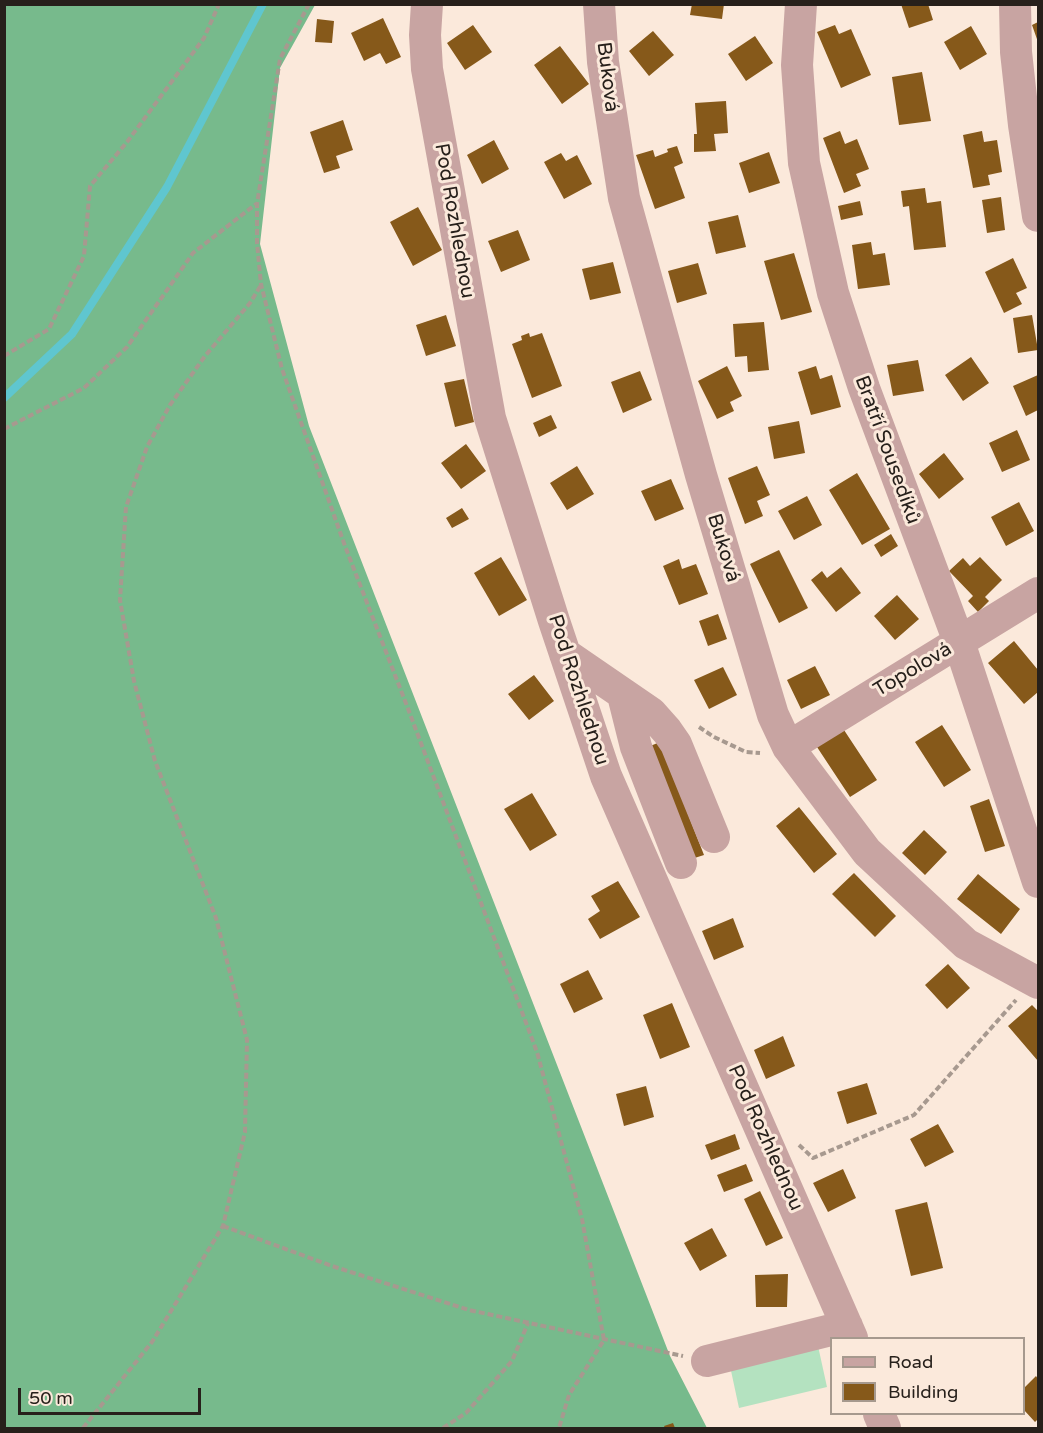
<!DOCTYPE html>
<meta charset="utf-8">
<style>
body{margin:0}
#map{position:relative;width:1043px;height:1433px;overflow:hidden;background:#fbe9db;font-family:"Varela Round",sans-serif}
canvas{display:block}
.frame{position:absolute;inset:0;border:6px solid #27201b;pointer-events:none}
.legend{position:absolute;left:830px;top:1337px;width:195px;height:78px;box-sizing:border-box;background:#fbe9db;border:2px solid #a6998e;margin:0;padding:8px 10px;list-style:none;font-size:18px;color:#27201b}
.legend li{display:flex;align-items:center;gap:12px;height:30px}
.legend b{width:30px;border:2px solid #a6998e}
.scale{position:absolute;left:18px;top:1388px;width:183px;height:27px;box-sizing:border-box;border:3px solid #27201b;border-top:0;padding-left:8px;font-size:18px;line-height:21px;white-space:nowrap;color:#27201b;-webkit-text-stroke:4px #fbe9db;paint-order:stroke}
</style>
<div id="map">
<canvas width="1043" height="1433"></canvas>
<div class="frame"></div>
<ul class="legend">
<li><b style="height:8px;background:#c8a4a2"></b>Road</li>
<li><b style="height:16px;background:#86591a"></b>Building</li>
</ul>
<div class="scale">50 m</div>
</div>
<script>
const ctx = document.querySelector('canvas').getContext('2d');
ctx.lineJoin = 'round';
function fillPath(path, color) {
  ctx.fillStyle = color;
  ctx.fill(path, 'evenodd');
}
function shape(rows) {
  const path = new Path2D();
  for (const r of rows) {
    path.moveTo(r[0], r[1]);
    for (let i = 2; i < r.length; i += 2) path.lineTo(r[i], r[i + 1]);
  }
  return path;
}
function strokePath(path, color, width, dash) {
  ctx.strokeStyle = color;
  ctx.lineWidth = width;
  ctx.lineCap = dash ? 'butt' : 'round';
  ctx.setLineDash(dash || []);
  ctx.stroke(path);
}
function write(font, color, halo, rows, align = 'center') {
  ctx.font = font + ' "Varela Round",sans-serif';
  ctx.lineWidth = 6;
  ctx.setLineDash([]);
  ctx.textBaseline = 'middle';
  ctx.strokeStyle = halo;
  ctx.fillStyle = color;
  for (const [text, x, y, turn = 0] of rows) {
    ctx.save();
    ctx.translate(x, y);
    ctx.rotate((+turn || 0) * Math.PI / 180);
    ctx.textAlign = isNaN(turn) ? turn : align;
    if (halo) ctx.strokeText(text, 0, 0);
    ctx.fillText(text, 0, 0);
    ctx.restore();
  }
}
fillPath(shape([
 [818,1346,827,1387,739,1408,730,1366]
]), '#b4e2c0');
fillPath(shape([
 [5,5,315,5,280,68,260,244,309,426,670,1356,707,1428,5,1428]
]), '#77ba8c');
strokePath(shape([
 [4,398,72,334,167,187,263,4]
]), '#5fc6cf', 8);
fillPath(shape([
 [692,4,724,4,722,19,690,15],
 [901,4,928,4,933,20,909,28],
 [383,18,401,57,386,64,380,53,364,61,351,33],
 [317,19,334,21,332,43,315,42],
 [1038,22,1038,42,1032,25],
 [473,25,492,52,465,70,447,43],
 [835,25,839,34,851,29,871,75,841,88,817,32],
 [971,26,987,54,960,70,944,42],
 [653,31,674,55,649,76,629,51],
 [755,36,773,63,746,81,728,54],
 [560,46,589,84,562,104,534,65],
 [922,72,931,121,899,125,892,77],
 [726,101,728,133,714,134,716,151,694,152,694,134,697,134,695,103],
 [343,120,353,150,336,156,340,168,324,173,310,132],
 [840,131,845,144,857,139,869,169,856,174,861,186,844,193,823,138],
 [982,131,984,142,997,140,1002,172,988,175,990,185,973,188,963,135],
 [494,140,509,169,482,184,467,155],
 [677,146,683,163,674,167,685,198,655,209,636,155,653,150,655,157,668,152,667,149],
 [769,152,780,183,749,193,739,163],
 [561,153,566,161,577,155,592,184,564,199,544,162],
 [925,188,927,203,941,201,946,247,914,250,909,206,903,207,901,191],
 [1001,197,1005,230,987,233,982,200],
 [860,201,863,215,841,220,838,206],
 [418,207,442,250,413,266,390,222],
 [738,215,746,247,716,254,708,222],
 [518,230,530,260,501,272,488,241],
 [871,242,873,255,885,253,890,285,858,289,852,245],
 [794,253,812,312,781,320,764,261],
 [1013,258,1027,288,1016,293,1022,304,1004,313,985,272],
 [613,262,621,293,590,300,582,269],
 [698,263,707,294,677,303,668,271],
 [446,315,456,346,426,356,416,325],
 [1032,315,1038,350,1018,353,1013,318],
 [764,322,769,370,748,372,747,356,735,357,733,324],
 [529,333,530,337,542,333,562,386,532,398,512,344,522,340,521,336],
 [971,357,989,383,963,401,945,375],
 [918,360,924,391,893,396,887,365],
 [727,366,742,396,730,402,734,411,717,419,698,381],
 [816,366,820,379,832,375,841,407,811,415,798,372],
 [640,371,652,400,623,413,611,382],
 [1038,375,1038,410,1026,416,1013,386],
 [464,379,474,422,455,427,444,383],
 [551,415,557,428,539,437,533,423],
 [799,421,805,453,774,459,768,427],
 [1017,430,1030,460,1002,472,989,443],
 [466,444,486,471,461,489,441,463],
 [944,453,964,479,939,499,919,474],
 [577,466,594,494,567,510,550,483],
 [757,466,770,495,757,501,763,516,745,524,728,478],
 [857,473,890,529,862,545,829,490],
 [671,479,684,509,655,521,641,491],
 [807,496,822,525,794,540,778,511],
 [1019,502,1034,531,1006,546,991,517],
 [462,508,469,519,452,528,446,518],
 [891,534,898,546,881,557,874,545],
 [779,550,808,608,779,623,750,564],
 [501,557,527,600,499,616,474,573],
 [980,557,1002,580,985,597,989,601,978,612,968,601,973,596,949,571,963,558,970,566],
 [679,559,682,569,696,564,708,594,679,605,663,566],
 [841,567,861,593,836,612,811,580,822,571,827,578],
 [897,595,919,619,895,640,874,616],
 [718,614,727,639,708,646,699,621],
 [1014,641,1038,670,1038,692,1024,704,988,663],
 [815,666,830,695,801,709,787,680],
 [723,667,737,695,709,709,694,680],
 [534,675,554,701,529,720,508,694],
 [942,725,971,770,944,787,915,742],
 [844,730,877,780,850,797,817,747],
 [660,742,704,855,682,862,638,751],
 [532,793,557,835,530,851,504,809],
 [989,799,1005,846,985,852,970,806],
 [799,807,837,854,814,873,776,826],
 [924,830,947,852,925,875,902,853],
 [854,873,896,916,875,937,832,894],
 [978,874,1020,909,1001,934,957,899],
 [618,881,640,917,600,939,588,919,600,911,591,896],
 [733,918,744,947,714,960,702,931],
 [948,964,970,988,947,1009,925,985],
 [588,970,603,999,574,1013,560,984],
 [672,1003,690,1047,660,1059,643,1015],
 [1032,1005,1038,1011,1038,1061,1008,1026],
 [783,1036,795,1066,766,1079,754,1050],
 [867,1083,877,1114,847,1124,837,1092],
 [646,1086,654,1117,624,1126,616,1094],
 [938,1124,954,1152,925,1167,910,1139],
 [735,1134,740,1149,711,1160,705,1145],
 [746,1164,753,1181,724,1192,717,1175],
 [843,1169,856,1198,828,1212,813,1183],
 [760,1191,783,1238,766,1246,744,1199],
 [927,1202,943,1268,911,1276,895,1210],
 [712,1228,727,1256,700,1271,684,1243],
 [788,1274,787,1307,756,1307,755,1275],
 [1036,1376,1038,1379,1038,1419,1035,1422,1024,1410,1024,1388],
 [673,1423,675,1428,665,1428,664,1426]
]), '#86591a');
strokePath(shape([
 [309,4,280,59,257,204,257,243,261,284,282,369,345,546,407,706,537,1052,582,1219,604,1340,569,1395,559,1428],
 [4,356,49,329,84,256,90,186,127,142,204,38,219,4],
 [4,429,84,388,127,347,193,253,256,204],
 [699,727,714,737,746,752,760,753],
 [799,1145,813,1158,914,1115,1016,1000],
 [223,1226,332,1266,469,1310,683,1356],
 [83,1428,152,1342,223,1226,245,1132,247,1040,216,918,155,761,134,681,120,600,126,507,147,447,170,405,205,356,250,303,261,285],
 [443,1428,466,1413,512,1361,528,1323]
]), '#a7998f', 4, [6, 3]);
strokePath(shape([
 [427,4,425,35,427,69,490,418,554,621,606,776,852,1338],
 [599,4,603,62,624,198,701,475,773,715,788,747,867,852,966,944,1038,983],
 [801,4,797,65,804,163,833,293,864,388,959,642,1038,882],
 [1015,4,1016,52,1024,125,1038,216],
 [565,654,651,713,667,731,676,744,714,837],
 [623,695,636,747,681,863],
 [788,747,1038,593],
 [707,1361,847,1326],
 [879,1414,885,1428]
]), '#c8a4a2', 32);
write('20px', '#27201b', '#fbe9db', [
 ["Buková",607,77,83],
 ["Pod Rozhlednou",454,221,80],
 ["Bratří Sousedíků",887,450,70],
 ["Buková",723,548,73],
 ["Topolová",913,670,-31],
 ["Pod Rozhlednou",578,690,72],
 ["Pod Rozhlednou",765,1138,66]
]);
</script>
